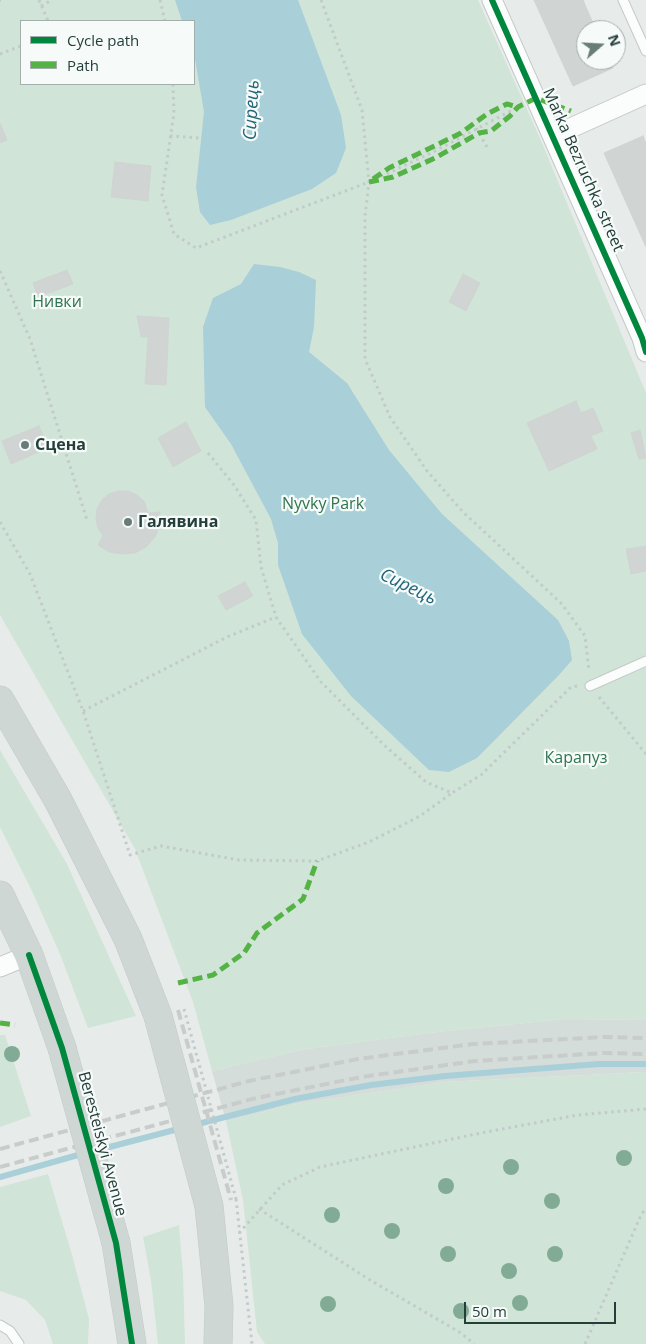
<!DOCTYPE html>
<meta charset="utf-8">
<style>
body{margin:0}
#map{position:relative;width:646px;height:1344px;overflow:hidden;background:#e7ecea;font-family:"Open Sans",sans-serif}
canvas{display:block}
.legend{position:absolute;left:20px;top:20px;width:175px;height:65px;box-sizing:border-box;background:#f6faf8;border:1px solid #a2afac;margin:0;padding:6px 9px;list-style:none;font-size:15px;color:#243f3a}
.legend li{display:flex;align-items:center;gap:10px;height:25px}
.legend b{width:25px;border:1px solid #a2afac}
.north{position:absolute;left:576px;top:20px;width:50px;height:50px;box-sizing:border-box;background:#f6faf8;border:1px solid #a2afac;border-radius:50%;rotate:71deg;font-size:14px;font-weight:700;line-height:20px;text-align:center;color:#243f3a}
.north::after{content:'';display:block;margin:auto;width:18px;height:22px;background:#687c78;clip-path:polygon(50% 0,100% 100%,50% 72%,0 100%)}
.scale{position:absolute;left:464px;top:1302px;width:152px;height:22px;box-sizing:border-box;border:2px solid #243f3a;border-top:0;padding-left:6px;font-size:15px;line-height:18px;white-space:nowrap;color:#243f3a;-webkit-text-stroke:4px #f6faf8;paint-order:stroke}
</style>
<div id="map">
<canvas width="646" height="1344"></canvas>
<ul class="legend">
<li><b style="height:6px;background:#00873e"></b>Cycle path</li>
<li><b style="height:6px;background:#55b346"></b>Path</li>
</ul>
<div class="north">N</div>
<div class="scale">50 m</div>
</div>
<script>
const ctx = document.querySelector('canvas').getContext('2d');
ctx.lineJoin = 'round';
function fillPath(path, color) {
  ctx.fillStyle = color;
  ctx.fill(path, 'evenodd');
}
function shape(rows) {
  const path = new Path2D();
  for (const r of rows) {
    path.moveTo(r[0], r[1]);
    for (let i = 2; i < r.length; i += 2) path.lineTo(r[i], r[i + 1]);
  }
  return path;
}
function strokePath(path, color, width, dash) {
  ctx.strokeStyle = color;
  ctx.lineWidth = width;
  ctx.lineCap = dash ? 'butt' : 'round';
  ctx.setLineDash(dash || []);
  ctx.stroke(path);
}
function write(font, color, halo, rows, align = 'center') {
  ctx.font = font + ' "Open Sans",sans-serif';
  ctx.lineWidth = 4.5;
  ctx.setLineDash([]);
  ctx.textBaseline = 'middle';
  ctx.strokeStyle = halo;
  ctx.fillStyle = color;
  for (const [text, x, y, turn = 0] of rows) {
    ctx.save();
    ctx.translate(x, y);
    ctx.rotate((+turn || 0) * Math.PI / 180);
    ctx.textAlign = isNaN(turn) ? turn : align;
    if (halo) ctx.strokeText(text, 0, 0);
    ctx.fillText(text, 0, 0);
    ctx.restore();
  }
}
fillPath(shape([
 [564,1019,646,1020,646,1072,444,1082,296,1104,226,1121,212,1071,300,1050,428,1033]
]), '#d5ddda');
fillPath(shape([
 [0,0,478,0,542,143,646,393,646,1020,564,1019,428,1033,300,1050,212,1071,193,1002,135,849,0,615],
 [21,21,194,21,194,84,21,84],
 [0,750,67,864,136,1016,88,1028,60,954,31,889,0,827],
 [0,1035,5,1035,31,1116,0,1127],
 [646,1072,646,1344,265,1344,257,1332,243,1200,226,1121,296,1104,444,1082],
 [48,1174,72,1255,89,1319,88,1344,53,1344,45,1320,26,1300,0,1291,0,1187],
 [179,1225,183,1274,185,1344,158,1344,151,1280,143,1237]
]), '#d1e4d8');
fillPath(shape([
 [175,0,298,0,341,115,346,148,336,173,312,189,231,220,210,225,200,212,196,187,204,112,194,53,194,21,182,21],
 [254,264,280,267,299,272,316,280,314,327,309,352,347,383,389,450,442,514,558,620,569,641,572,660,559,675,477,758,449,772,429,770,351,696,302,634,278,565,278,543,271,519,231,444,205,407,203,327,213,298,241,284]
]), '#a9cfd8');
strokePath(shape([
 [194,1125,295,1099,371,1085,445,1076,521,1070,599,1064,646,1064],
 [98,1150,182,1128],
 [0,1177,85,1153]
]), '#a9cfd8', 6);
const building = shape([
 [534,0,583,0,596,30,586,30,586,60,609,60,613,68,573,86,534,0],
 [0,123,7,140,0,143,0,123],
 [643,136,646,143,646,247,604,153,643,136],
 [115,162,151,166,148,201,111,197,115,162],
 [67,270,73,284,38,297,33,283,67,270],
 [463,274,480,283,466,311,449,302,463,274],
 [137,316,169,318,166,385,145,384,148,337,141,337,137,316],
 [576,401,581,413,593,408,603,431,591,436,597,449,549,471,527,423,576,401],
 [186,422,201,451,173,467,158,438,186,422],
 [39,426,48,448,11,464,2,441,39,426],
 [640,430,646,458,639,459,631,433,640,430],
 [118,491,128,491,137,495,144,501,148,513,160,512,160,525,155,537,146,547,135,553,122,554,109,552,98,545,103,536,98,528,96,519,97,509,102,500,109,494,118,491],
 [646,546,646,571,631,574,626,549,646,546],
 [245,582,253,596,226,610,218,596,245,582]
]);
fillPath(building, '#d0d4d3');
strokePath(building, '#cfd5d3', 1);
const service = shape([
 [623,0,646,51],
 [590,686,646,661],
 [0,1325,10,1331,19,1344]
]);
const minor = shape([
 [492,0,642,338,646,352],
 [553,136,646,94],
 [0,967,29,955]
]);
const primary = shape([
 [0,700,58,800,128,939,158,1016],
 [0,895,29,955,62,1048],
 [209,1206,219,1306,218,1344],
 [116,1243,132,1344]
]);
strokePath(service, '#c4c9c7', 11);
strokePath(minor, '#c4c9c7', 21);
strokePath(primary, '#c2cac9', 29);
strokePath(shape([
 [0,0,1,0],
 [39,0,48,21],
 [160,0,165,21],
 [321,0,362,110,369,182,365,216,365,359,390,417,427,471,463,512,562,604,585,636,589,671],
 [41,6,52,0],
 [0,54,21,46],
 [173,84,174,113,162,195,174,234,196,248,369,182,433,152,518,107],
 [476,128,487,147],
 [170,136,199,138],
 [0,271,30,339,87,520],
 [208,453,234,485,256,520,261,567,276,617,321,682,384,745,426,782,452,793,481,775,571,687,577,686],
 [0,522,30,574,83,711,130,855,161,846,239,860,317,861,369,842,420,816,452,793],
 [599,697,646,754],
 [83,711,227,637,276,617],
 [236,1199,252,1344],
 [259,1209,370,1280,461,1333,474,1344],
 [239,1233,282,1185,320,1167,481,1133,578,1115,646,1109],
 [585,1344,641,1215,646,1208]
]), '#c2cbc9', 3, [2.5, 4]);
strokePath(service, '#fbfcfc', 9);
strokePath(minor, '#fbfcfc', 19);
strokePath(primary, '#cfd7d5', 28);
strokePath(shape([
 [178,1010,231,1200],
 [163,1014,216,1204],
 [0,1149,249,1081,358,1059,473,1044,604,1037,646,1038],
 [0,1167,252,1099,361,1077,475,1061,604,1053,646,1054]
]), '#c8cccb', 4, [10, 5]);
const primaryBridge = shape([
 [158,1016,209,1206],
 [62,1048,116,1243]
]);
strokePath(primaryBridge, '#c2cac9', 29, []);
strokePath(shape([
 [184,1009,236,1199]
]), '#c2cbc9', 3, [2.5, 4]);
strokePath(primaryBridge, '#cfd7d5', 28);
strokePath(shape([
 [373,179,389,168,461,133,487,114,507,104,518,107],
 [369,182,393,177,435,158,479,133,491,131,510,116,518,107,536,98,571,111],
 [178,983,213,975,244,953,257,933,303,899,317,861],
 [0,1023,15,1025]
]), '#55b346', 5, [10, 5]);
strokePath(shape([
 [492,0,642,338,646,352],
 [29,955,62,1048,116,1243,132,1344]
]), '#00873e', 6);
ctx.fillStyle = '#82ab95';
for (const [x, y] of [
 [12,1054],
 [624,1158],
 [511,1167],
 [446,1186],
 [552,1201],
 [332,1215],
 [392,1231],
 [448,1254],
 [555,1254],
 [509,1271],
 [520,1303],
 [328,1304],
 [461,1311]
]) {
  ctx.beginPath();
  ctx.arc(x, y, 8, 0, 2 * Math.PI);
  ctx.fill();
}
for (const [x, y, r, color] of [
 [25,445,5,"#687c78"],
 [128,522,5,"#687c78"]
]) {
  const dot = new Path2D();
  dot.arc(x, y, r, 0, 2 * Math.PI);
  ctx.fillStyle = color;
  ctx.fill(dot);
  strokePath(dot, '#f6faf8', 2);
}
write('16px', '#243f3a', '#f6faf8', [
 ["Marka Bezruchka street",583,170,66],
 ["Beresteiskyi Avenue",102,1144,75]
]);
write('16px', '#2f754f', '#f6faf8', [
 ["Нивки",57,302],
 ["Nyvky Park",323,504],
 ["Карапуз",576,758]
]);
write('bold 16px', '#243f3a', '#f6faf8', [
 ["Сцена",35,445],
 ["Галявина",138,522]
], 'left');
write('italic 18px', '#20657a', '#f6faf8', [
 ["Сирець",252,110,-87],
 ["Сирець",408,587,26]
]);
</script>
